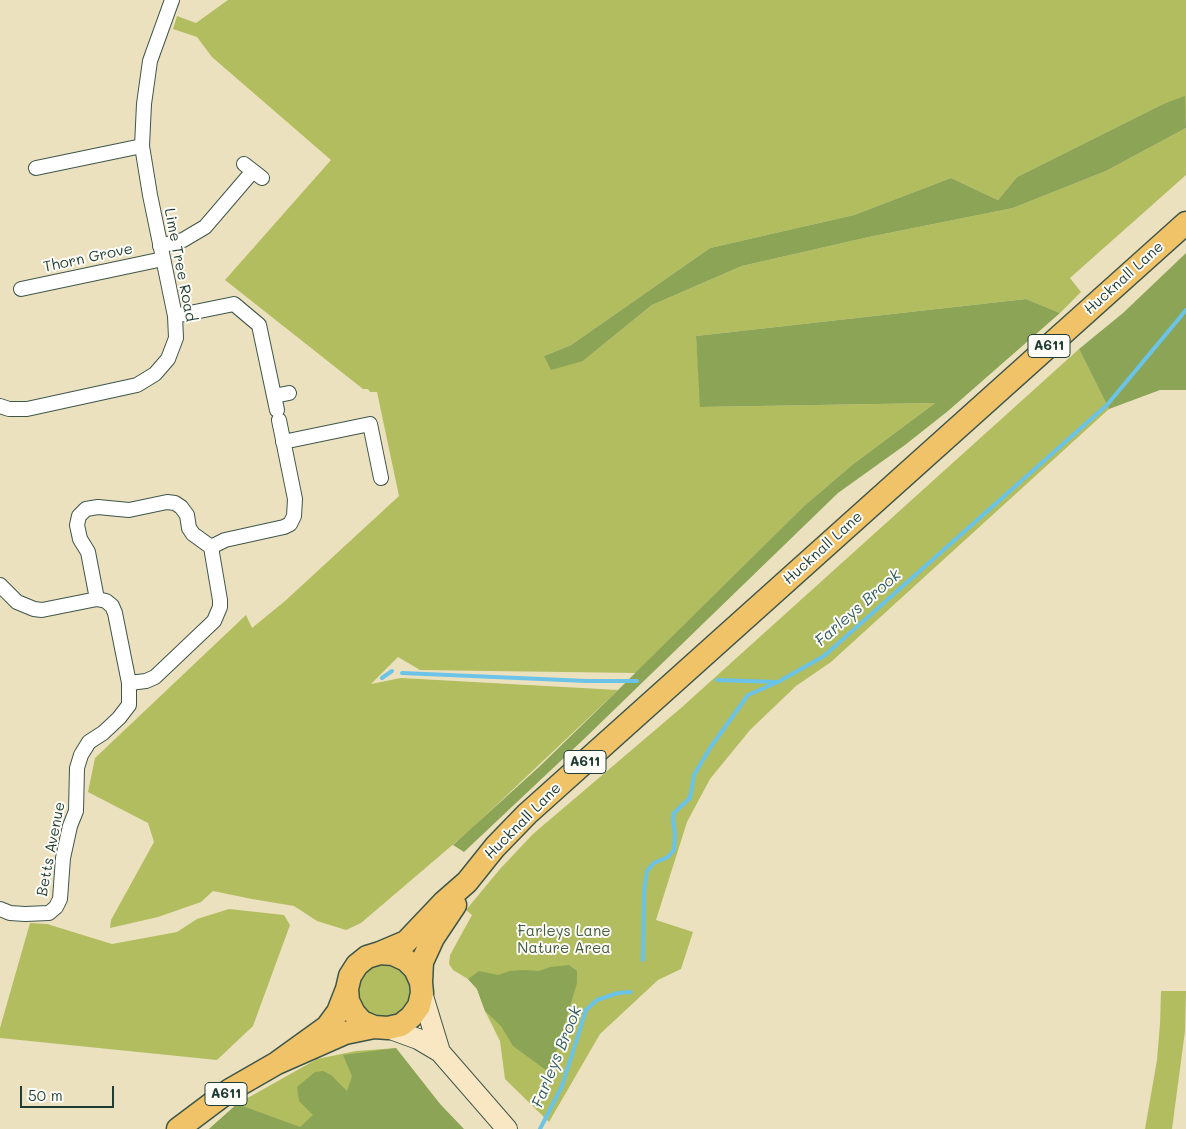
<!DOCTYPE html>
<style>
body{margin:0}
#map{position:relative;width:1186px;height:1129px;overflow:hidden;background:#ece1bf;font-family:Mali,sans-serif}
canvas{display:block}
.scale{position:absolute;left:20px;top:1086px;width:94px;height:22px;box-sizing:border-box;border:2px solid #1f3d34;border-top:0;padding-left:6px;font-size:15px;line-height:18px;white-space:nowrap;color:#1f3d34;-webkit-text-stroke:4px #fdfcf7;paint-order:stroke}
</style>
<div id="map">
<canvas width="1186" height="1129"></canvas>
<div class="scale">50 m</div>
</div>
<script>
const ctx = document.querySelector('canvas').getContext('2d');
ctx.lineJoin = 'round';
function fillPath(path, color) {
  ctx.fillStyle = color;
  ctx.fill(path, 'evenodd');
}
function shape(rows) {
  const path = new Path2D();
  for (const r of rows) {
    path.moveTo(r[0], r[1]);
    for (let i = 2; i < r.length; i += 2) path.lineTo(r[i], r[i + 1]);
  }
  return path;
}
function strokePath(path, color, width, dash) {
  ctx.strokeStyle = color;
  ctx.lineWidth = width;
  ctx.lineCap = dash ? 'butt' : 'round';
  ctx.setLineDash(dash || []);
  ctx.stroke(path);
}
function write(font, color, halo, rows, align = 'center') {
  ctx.font = font + ' Mali,sans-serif';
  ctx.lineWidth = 4;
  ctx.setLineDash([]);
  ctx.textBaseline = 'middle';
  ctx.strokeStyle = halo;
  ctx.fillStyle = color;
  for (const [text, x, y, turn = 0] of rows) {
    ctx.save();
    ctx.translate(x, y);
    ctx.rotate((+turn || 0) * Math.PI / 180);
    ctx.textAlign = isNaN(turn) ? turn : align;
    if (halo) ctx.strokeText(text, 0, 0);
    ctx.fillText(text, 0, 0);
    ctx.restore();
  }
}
fillPath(shape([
 [228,0,1186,0,1186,126,1184,97,1163,104,1017,177,998,200,951,178,854,215,710,248,571,345,544,356,583,361,652,305,742,266,869,237,1013,208,1106,171,1186,128,1186,175,1070,278,1081,292,1060,313,1026,299,696,336,701,407,935,403,852,465,804,506,636,673,420,670,398,657,371,684,401,678,618,690,470,830,361,923,346,930,317,921,294,906,252,899,213,891,201,902,158,917,110,928,111,920,154,842,148,823,88,792,95,758,246,615,252,628,285,601,399,496,377,392,370,392,368,389,363,389,225,280,331,160,212,57,197,37,173,29,177,16,196,23],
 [1079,349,1109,409,831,662,796,686,750,730,710,779,687,822,656,920,693,932,681,969,658,980,600,1034,549,1122,505,1079,500,1041,485,1011,477,989,468,979,453,970,449,964,450,955,472,915,466,910,500,869,533,834,681,708],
 [229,909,284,915,290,925,253,1026,217,1060,0,1038,0,1028,30,923,47,924,112,944,177,932,197,919],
 [385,961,410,974,413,1002,392,1020,377,1020,356,1001,360,973],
 [1161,991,1186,991,1185,1031,1172,1129,1145,1129,1157,1060,1160,1024],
 [396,1048,440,1104,463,1129,209,1129,237,1104,317,1059,356,1051]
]), '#b1bd5f');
fillPath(shape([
 [1185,96,1186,128,1106,171,1013,208,869,237,742,266,652,305,583,361,551,370,544,356,571,345,710,248,854,215,951,178,998,200,1017,177,1163,104],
 [1186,253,1186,390,1160,390,1109,409,1079,349,1123,313],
 [1026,299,1060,313,948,411,905,445,838,493,585,738,464,852,453,845,540,766,618,690,804,506,852,465,935,403,700,407,696,336],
 [569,965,577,971,577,983,550,1073,513,1046,501,1026,485,1011,477,989,468,979,479,971,498,975,510,971,523,970,539,971,550,967],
 [396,1048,440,1104,464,1129,209,1129,237,1104,300,1127,313,1115,299,1101,297,1087,315,1072,323,1071,331,1075,347,1091,352,1076,343,1055]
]), '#8ca456');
strokePath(shape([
 [402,673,587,681,637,681],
 [382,678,392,671],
 [717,680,777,682],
 [643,960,644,891,647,871,654,863,668,857,674,850,675,834,673,819,674,813,690,798,694,775,710,748,748,695,778,682,824,656,1107,405,1186,310],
 [540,1129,562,1086,586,1010,597,1000,618,993,631,992]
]), '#6bc3e8', 4);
const street = shape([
 [244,164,262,178],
 [36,168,142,146],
 [160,246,183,240,205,227,253,171],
 [21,289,163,259],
 [175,316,234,304,259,325,277,410],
 [274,396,289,393],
 [0,406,9,409,27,409,137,385,155,374,168,359,176,338,175,316,150,195,142,146,144,104,150,61,172,0],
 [283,442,370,424,381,478],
 [211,547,225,540,284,527,290,524,294,516,295,499,279,420],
 [0,585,17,602,34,609,42,610,97,599,106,601,112,606,115,613,129,683,129,705,119,718,103,733,89,742,81,755,77,768,76,811,70,826,63,858,60,899,56,907,49,913,25,914,10,913,0,909],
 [97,599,88,552,80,539,77,525,79,516,86,509,98,507,129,510,167,502,175,503,181,507,187,515,189,528,193,534,211,547],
 [129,683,146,681,155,677,214,621,220,607,220,600,211,547]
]);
const secondary = shape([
 [422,993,440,1052],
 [388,1028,418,1039,440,1052,507,1129]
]);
const primary = shape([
 [380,953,406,942,443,903,467,882,495,847,527,814,1186,223],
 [421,982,422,962,433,938,455,905],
 [277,1063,345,1033,374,1027,388,1028,401,1025,411,1017,419,1006,422,993,421,982,415,969,406,960,393,954,380,953,367,957,357,965,350,976,347,989,348,1001,354,1013,362,1022,374,1027],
 [178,1129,230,1090,277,1063,327,1027,338,1012,347,989]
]);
strokePath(street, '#3e5649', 16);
strokePath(secondary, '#3e5649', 22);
strokePath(primary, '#3e5649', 25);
strokePath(street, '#fff', 14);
strokePath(secondary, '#f9e7c3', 20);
strokePath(primary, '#f1c369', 22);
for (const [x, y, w] of [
 [1049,346,42],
 [585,762,42],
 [226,1094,42]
]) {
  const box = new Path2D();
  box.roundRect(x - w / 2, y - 11.5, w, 23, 4);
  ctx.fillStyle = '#fdfcf7';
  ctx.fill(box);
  strokePath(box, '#1f3d34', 1);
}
write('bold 14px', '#1f3d34', null, [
 ["A611",1049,346],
 ["A611",585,762],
 ["A611",226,1094]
]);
write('15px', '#1f3d34', '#fdfcf7', [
 ["Thorn Grove",88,258,-12],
 ["Lime Tree Road",180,265,79],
 ["Hucknall Lane",1124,278,-42],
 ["Hucknall Lane",823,548,-42],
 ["Hucknall Lane",523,821,-45],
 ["Betts Avenue",51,849,-79]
]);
write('15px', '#445d3f', '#fdfcf7', [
 ["Farleys Lane",564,931],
 ["Nature Area",564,948]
]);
write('italic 16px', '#325e61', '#fdfcf7', [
 ["Farleys Brook",858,608,-41],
 ["Farleys Brook",557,1057,-68]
]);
</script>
